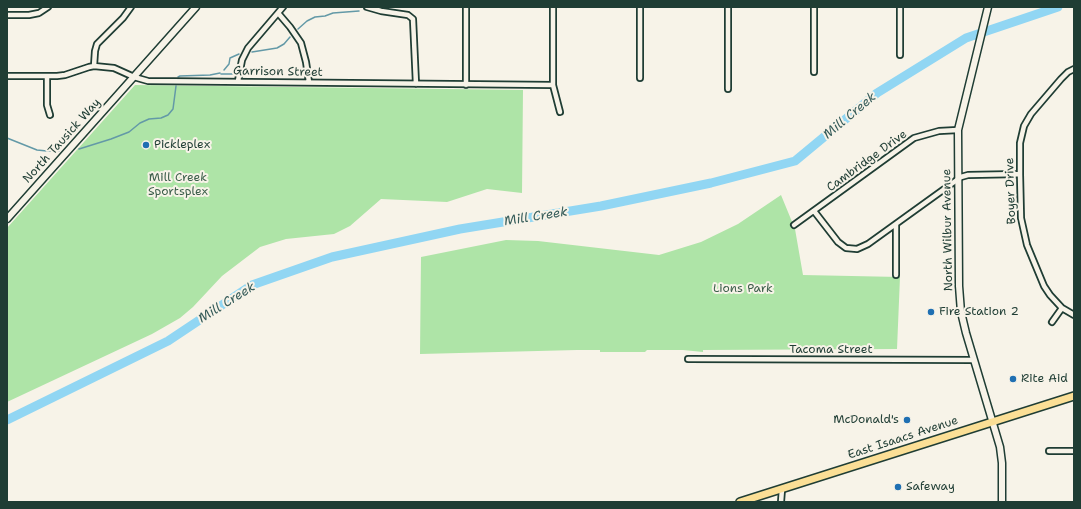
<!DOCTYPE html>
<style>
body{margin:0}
#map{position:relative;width:1081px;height:509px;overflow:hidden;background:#f7f3e8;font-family:"Shantell Sans",sans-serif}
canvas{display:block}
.frame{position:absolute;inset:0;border:8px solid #1f3d34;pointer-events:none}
</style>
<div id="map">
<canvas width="1081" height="509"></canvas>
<div class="frame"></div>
</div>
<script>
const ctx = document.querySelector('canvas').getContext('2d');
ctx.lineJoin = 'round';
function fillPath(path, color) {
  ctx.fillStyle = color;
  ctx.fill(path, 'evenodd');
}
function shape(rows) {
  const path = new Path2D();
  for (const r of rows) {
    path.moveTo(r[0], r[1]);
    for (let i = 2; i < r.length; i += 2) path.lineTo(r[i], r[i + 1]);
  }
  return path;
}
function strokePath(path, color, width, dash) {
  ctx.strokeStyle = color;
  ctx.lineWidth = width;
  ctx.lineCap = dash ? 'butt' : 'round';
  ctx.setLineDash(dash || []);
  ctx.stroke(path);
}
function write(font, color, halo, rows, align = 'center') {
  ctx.font = font + ' "Shantell Sans",sans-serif';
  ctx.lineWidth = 4;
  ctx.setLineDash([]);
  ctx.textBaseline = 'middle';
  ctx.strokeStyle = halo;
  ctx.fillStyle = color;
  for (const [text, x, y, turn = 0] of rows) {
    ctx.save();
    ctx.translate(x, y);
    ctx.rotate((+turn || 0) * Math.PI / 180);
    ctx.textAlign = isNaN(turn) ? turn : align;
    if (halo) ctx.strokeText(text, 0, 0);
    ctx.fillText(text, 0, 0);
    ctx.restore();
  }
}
fillPath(shape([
 [135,85,523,90,522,193,487,189,447,202,381,199,350,226,334,234,286,239,260,247,222,276,193,307,180,318,152,334,7,402,7,228],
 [781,195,795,229,803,275,900,277,897,349,703,350,703,352,683,350,647,350,645,352,600,352,600,350,577,350,420,354,421,257,506,240,538,241,659,255,701,242,738,224]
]), '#aee4a7');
strokePath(shape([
 [298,29,307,21,315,17,325,16,333,13,359,11],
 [252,52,277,48,284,44,290,37],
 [224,70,229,64,230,58,239,54],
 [221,74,235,74],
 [243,74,259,74],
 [178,77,180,76,210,75,220,73],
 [7,138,37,150,47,151,59,151],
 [79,149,111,139,129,132,140,123,149,119,161,118,168,115,173,109,176,86]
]), '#6399a7', 1.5);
strokePath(shape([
 [7,420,168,341,252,285,332,257,460,229,601,206,711,183,795,161,877,93,966,38,1058,7]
]), '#91d6f3', 9);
const minor = shape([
 [367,7,381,11,408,15,413,19,416,84],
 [466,7,466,85],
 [553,7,553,85,560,112],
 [640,7,640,78],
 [728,7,728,89],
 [278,13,290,27,301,43,306,62,309,82],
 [7,15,29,15,39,13,48,7],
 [900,55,900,7],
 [94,66,95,51,97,44,123,18,131,7],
 [1074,69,1068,72,1061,79,1031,114,1024,126,1020,143,1020,174,1021,218,1027,245,1044,286,1050,295,1062,308,1074,315],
 [814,72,814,7],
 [7,76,57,76,65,75,89,67,94,66,114,68,134,77,148,81,553,85],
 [47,76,47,105,50,115],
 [238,81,242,60,248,48,283,7],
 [814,211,838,242,846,248,857,249,868,244,961,177,968,175,1020,174],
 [896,224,896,275],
 [794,225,914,138,939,131,958,130],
 [1052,322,1062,308],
 [688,359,974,360],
 [1049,451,1074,451],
 [781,502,782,489]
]);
const secondary = shape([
 [988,7,958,130,959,286,961,312,966,333,1000,447,1002,463,1002,502],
 [7,219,196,7]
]);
const primary = shape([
 [740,502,1074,396]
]);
strokePath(minor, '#1f3d34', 8);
strokePath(secondary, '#1f3d34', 9);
strokePath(primary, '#1f3d34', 10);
strokePath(minor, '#f7f3e8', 4.5);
strokePath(secondary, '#f7f3e8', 6);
strokePath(primary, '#fbdf96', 7);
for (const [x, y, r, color] of [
 [146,145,4,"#1f6fb2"],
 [931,312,4,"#1f6fb2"],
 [1013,379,4,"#1f6fb2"],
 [907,420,4,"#1f6fb2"],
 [898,487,4,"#1f6fb2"]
]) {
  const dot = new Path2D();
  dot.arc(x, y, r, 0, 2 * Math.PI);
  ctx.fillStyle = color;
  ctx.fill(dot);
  strokePath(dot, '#f7f3e8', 1.5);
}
write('12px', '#1f3d34', '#f7f3e8', [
 ["Garrison Street",278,72,1],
 ["North Tausick Way",62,141,-48],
 ["Cambridge Drive",867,161,-36],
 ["Boyer Drive",1011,191,-92],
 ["North Wilbur Avenue",948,230,-91],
 ["Tacoma Street",831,350],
 ["East Isaacs Avenue",903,438,-18]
]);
write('12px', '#1f3d34', '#f7f3e8', [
 ["Pickleplex",154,145],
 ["Fire Station 2",939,312],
 ["Rite Aid",1021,379],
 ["McDonald's",899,420,"right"],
 ["Safeway",906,487]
], 'left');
write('12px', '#3c5e4b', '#f7f3e8', [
 ["Mill Creek",178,178],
 ["Sportsplex",178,192],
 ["Lions Park",743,289]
]);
write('italic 13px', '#365c5a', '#f7f3e8', [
 ["Mill Creek",850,116,-40],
 ["Mill Creek",536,217,-9],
 ["Mill Creek",227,303,-32]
]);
</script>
